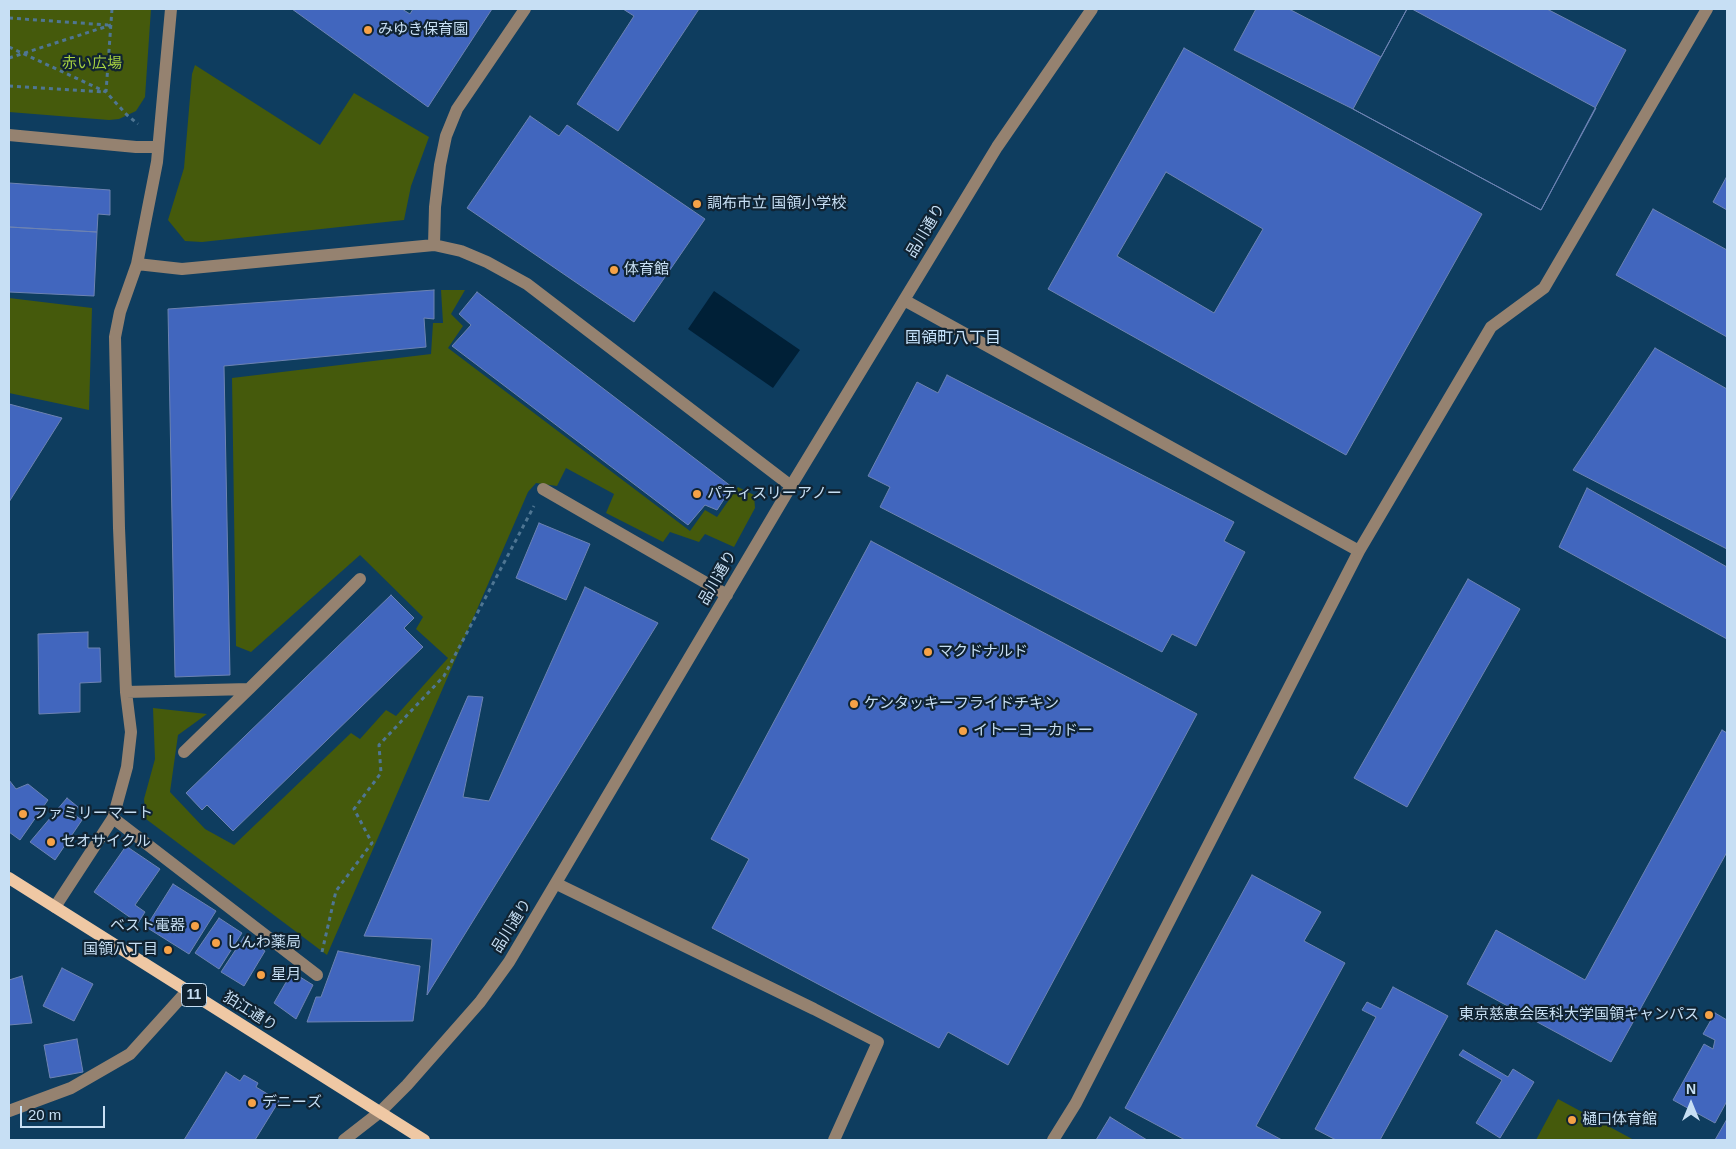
<!DOCTYPE html>
<meta charset="utf-8">
<style>
body{margin:0}
#map{position:relative;width:1736px;height:1149px;overflow:hidden;background:#0e3d5f;font-family:Helvetica,sans-serif}
canvas{display:block}
.frame{position:absolute;inset:0;border:10px solid #c7dff4;pointer-events:none}
.north{position:absolute;left:1666px;top:1079px;width:50px;height:50px;-webkit-text-stroke:4px #102332;paint-order:stroke;rotate:0deg;font-size:14px;font-weight:700;line-height:20px;text-align:center;color:#c7dff4}
.north::after{content:'';display:block;margin:auto;width:18px;height:22px;background:#c7dff4;clip-path:polygon(50% 0,100% 100%,50% 72%,0 100%)}
.scale{position:absolute;left:20px;top:1106px;width:85px;height:22px;box-sizing:border-box;border:2px solid #c7dff4;border-top:0;padding-left:6px;font-size:15px;line-height:18px;white-space:nowrap;color:#c7dff4;-webkit-text-stroke:4px #102332;paint-order:stroke}
</style>
<div id="map">
<canvas width="1736" height="1149"></canvas>
<div class="frame"></div>
<div class="north">N</div>
<div class="scale">20 m</div>
</div>
<script>
const ctx = document.querySelector('canvas').getContext('2d');
ctx.lineJoin = 'round';
function fillPath(path, color) {
  ctx.fillStyle = color;
  ctx.fill(path, 'evenodd');
}
function shape(rows) {
  const path = new Path2D();
  for (const r of rows) {
    path.moveTo(r[0], r[1]);
    for (let i = 2; i < r.length; i += 2) path.lineTo(r[i], r[i + 1]);
  }
  return path;
}
function strokePath(path, color, width, dash) {
  ctx.strokeStyle = color;
  ctx.lineWidth = width;
  ctx.lineCap = dash ? 'butt' : 'round';
  ctx.setLineDash(dash || []);
  ctx.stroke(path);
}
function write(font, color, halo, rows, align = 'center') {
  ctx.font = font + ' Helvetica,"Noto Sans JP",sans-serif';
  ctx.lineWidth = 4.5;
  ctx.setLineDash([]);
  ctx.textBaseline = 'middle';
  ctx.strokeStyle = halo;
  ctx.fillStyle = color;
  for (const [text, x, y, turn = 0] of rows) {
    ctx.save();
    ctx.translate(x, y);
    ctx.rotate((+turn || 0) * Math.PI / 180);
    ctx.textAlign = isNaN(turn) ? turn : align;
    if (halo) ctx.strokeText(text, 0, 0);
    ctx.fillText(text, 0, 0);
    ctx.restore();
  }
}
fillPath(shape([
 [9,9,151,9,145,97,136,111,119,119,109,120,9,112],
 [195,65,320,145,354,93,429,137,411,186,404,220,202,242,185,241,168,220,184,168,192,74],
 [441,290,465,290,451,314,463,326,448,348,690,531,705,510,717,517,738,487,754,495,755,508,734,547,705,534,699,542,670,532,663,542,606,513,614,494,566,468,557,486,536,483,528,492,327,955,146,819,144,799,155,759,153,708,207,714,178,735,170,792,205,829,234,845,351,733,360,739,386,710,396,716,448,658,416,629,423,617,360,555,251,652,236,646,232,378,431,354,433,323,443,323],
 [9,298,92,308,89,410,9,393],
 [1558,1099,1634,1140,1536,1140]
]), '#455a0c');
fillPath(shape([
 [714,291,800,350,773,388,688,329]
]), '#002037');
const building = shape([
 [292,9,402,9,410,14,413,9,492,9,428,107,292,9],
 [623,9,699,9,618,131,577,104,634,16,623,9],
 [1256,9,1289,9,1381,57,1407,9,1547,9,1626,50,1541,210,1353,109,1234,50,1256,9],
 [1407,9,1412,9,1596,108,1541,210,1353,109,1407,9],
 [1184,48,1482,214,1346,455,1048,289,1184,48],
 [1166,172,1263,229,1214,313,1117,256,1166,172],
 [530,116,559,136,567,125,705,219,634,322,467,208,530,116],
 [1727,176,1727,210,1713,202,1727,176],
 [9,183,110,190,110,215,98,214,97,232,9,227,9,183],
 [1653,209,1727,250,1727,337,1616,275,1653,209],
 [9,227,97,232,94,296,9,292,9,227],
 [434,290,434,319,424,318,426,347,224,366,230,675,175,677,168,309,434,290],
 [477,292,732,487,717,510,705,505,688,525,452,346,471,325,459,314,477,292],
 [1655,348,1727,389,1727,549,1573,470,1655,348],
 [947,375,1234,522,1224,541,1245,552,1196,646,1172,634,1162,652,880,507,890,487,868,476,917,382,938,393,947,375],
 [9,404,62,418,9,502,9,404],
 [1587,488,1727,567,1727,639,1559,547,1587,488],
 [539,523,590,544,566,600,516,578,539,523],
 [871,541,1197,714,1008,1065,948,1032,939,1048,712,928,749,859,711,839,871,541],
 [1468,579,1520,609,1407,807,1354,778,1468,579],
 [585,587,658,623,427,995,432,939,364,936,468,696,483,697,463,797,489,801,585,587],
 [391,595,414,618,404,628,423,647,233,831,207,805,202,810,186,793,391,595],
 [88,632,88,648,100,648,101,682,80,683,80,712,39,714,38,634,88,632],
 [1722,730,1727,733,1727,852,1611,1062,1467,984,1496,930,1585,980,1722,730],
 [9,780,16,789,28,784,48,800,20,840,9,832,9,780],
 [67,798,78,807,73,814,82,820,55,860,30,842,67,798],
 [126,846,160,869,135,905,145,912,138,923,94,892,126,846],
 [1252,875,1321,912,1304,941,1345,963,1256,1126,1282,1140,1185,1140,1125,1108,1252,875],
 [173,884,216,911,189,954,146,927,173,884],
 [219,918,242,933,219,969,195,953,219,918],
 [244,937,265,951,244,986,221,972,244,937],
 [338,951,420,966,413,1021,307,1022,316,997,321,997,338,951],
 [62,968,93,984,74,1021,43,1006,62,968],
 [292,972,313,985,296,1019,274,1003,292,972],
 [22,976,32,1023,9,1025,9,980,22,976],
 [1393,987,1448,1016,1380,1140,1336,1140,1315,1129,1376,1017,1362,1010,1367,1002,1381,1009,1393,987],
 [1715,1013,1727,1020,1727,1101,1715,1123,1673,1100,1704,1044,1713,1049,1715,1040,1703,1034,1715,1013],
 [77,1039,83,1072,50,1078,44,1045,77,1039],
 [1463,1050,1508,1077,1513,1069,1534,1082,1500,1138,1476,1123,1502,1080,1459,1055,1463,1050],
 [226,1072,240,1081,244,1075,258,1083,256,1087,279,1101,255,1140,184,1140,226,1072],
 [1110,1117,1147,1140,1096,1140,1110,1117],
 [1727,1119,1727,1140,1715,1140,1727,1119]
]);
fillPath(building, '#4166be');
strokePath(building, '#6d83b2', 1);
strokePath(shape([
 [112,9,106,92,127,115,138,124],
 [9,18,108,25],
 [9,47,106,92],
 [9,58,111,25],
 [9,86,103,92],
 [322,952,336,891,372,843,354,809,381,773,379,745,444,676,534,506]
]), '#4f7693', 3, [4, 4]);
strokePath(shape([
 [9,135,136,147,158,147],
 [434,245,435,207,440,165,446,136,457,109,525,9],
 [137,264,182,269,434,245,461,251,487,262,527,284,791,486],
 [904,300,1359,551],
 [543,489,727,595],
 [126,692,249,689,360,579],
 [184,752,249,689],
 [113,818,317,975],
 [557,884,814,1009,878,1042,834,1140],
 [55,907,113,818,127,767,131,732,126,692,119,528,115,337,120,312,137,264,157,162,171,9],
 [9,1111,71,1088,130,1054,187,991],
 [344,1140,380,1112,407,1085,480,1002,509,962,791,486,997,147,1092,9],
 [1053,1140,1076,1103,1359,551,1491,327,1544,288,1707,9]
]), '#958270', 12);
strokePath(shape([
 [9,878,424,1140]
]), '#efc8a4', 12);
for (const [x, y, r, color] of [
 [368,30,5,"#f6a247"],
 [697,204,5,"#f6a247"],
 [614,270,5,"#f6a247"],
 [697,494,5,"#f6a247"],
 [928,652,5,"#f6a247"],
 [854,704,5,"#f6a247"],
 [963,731,5,"#f6a247"],
 [23,814,5,"#f6a247"],
 [51,842,5,"#f6a247"],
 [195,926,5,"#f6a247"],
 [216,943,5,"#f6a247"],
 [168,950,5,"#f6a247"],
 [261,975,5,"#f6a247"],
 [1709,1015,5,"#f6a247"],
 [252,1103,5,"#f6a247"],
 [1572,1120,5,"#f6a247"]
]) {
  const dot = new Path2D();
  dot.arc(x, y, r, 0, 2 * Math.PI);
  ctx.fillStyle = color;
  ctx.fill(dot);
  strokePath(dot, '#102332', 2);
}
for (const [x, y, w] of [
 [194,995,25]
]) {
  const box = new Path2D();
  box.roundRect(x - w / 2, y - 11.5, w, 23, 4);
  ctx.fillStyle = '#102332';
  ctx.fill(box);
  strokePath(box, '#c7dff4', 1);
}
write('bold 14px', '#c7dff4', null, [
 ["11",194,995]
]);
write('15px', '#c7dff4', '#102332', [
 ["みゆき保育園",378,30],
 ["調布市立 国領小学校",707,204],
 ["体育館",624,270],
 ["パティスリーアノー",707,494],
 ["マクドナルド",938,652],
 ["ケンタッキーフライドチキン",864,704],
 ["イトーヨーカドー",973,731],
 ["ファミリーマート",33,814],
 ["セオサイクル",61,842],
 ["ベスト電器",185,926,"right"],
 ["しんわ薬局",226,943],
 ["国領八丁目",158,950,"right"],
 ["星月",271,975],
 ["東京慈恵会医科大学国領キャンパス",1699,1015,"right"],
 ["デニーズ",262,1103],
 ["樋口体育館",1582,1120]
], 'left');
write('15px', '#a6d141', '#102332', [
 ["赤い広場",92,64]
]);
write('15px', '#c7dff4', '#102332', [
 ["品川通り",926,231,-59],
 ["品川通り",718,578,-60],
 ["品川通り",512,926,-58],
 ["狛江通り",250,1012,32]
]);
write('16px', '#c8e5fe', '#102332', [
 ["国領町八丁目",953,339]
]);
</script>
